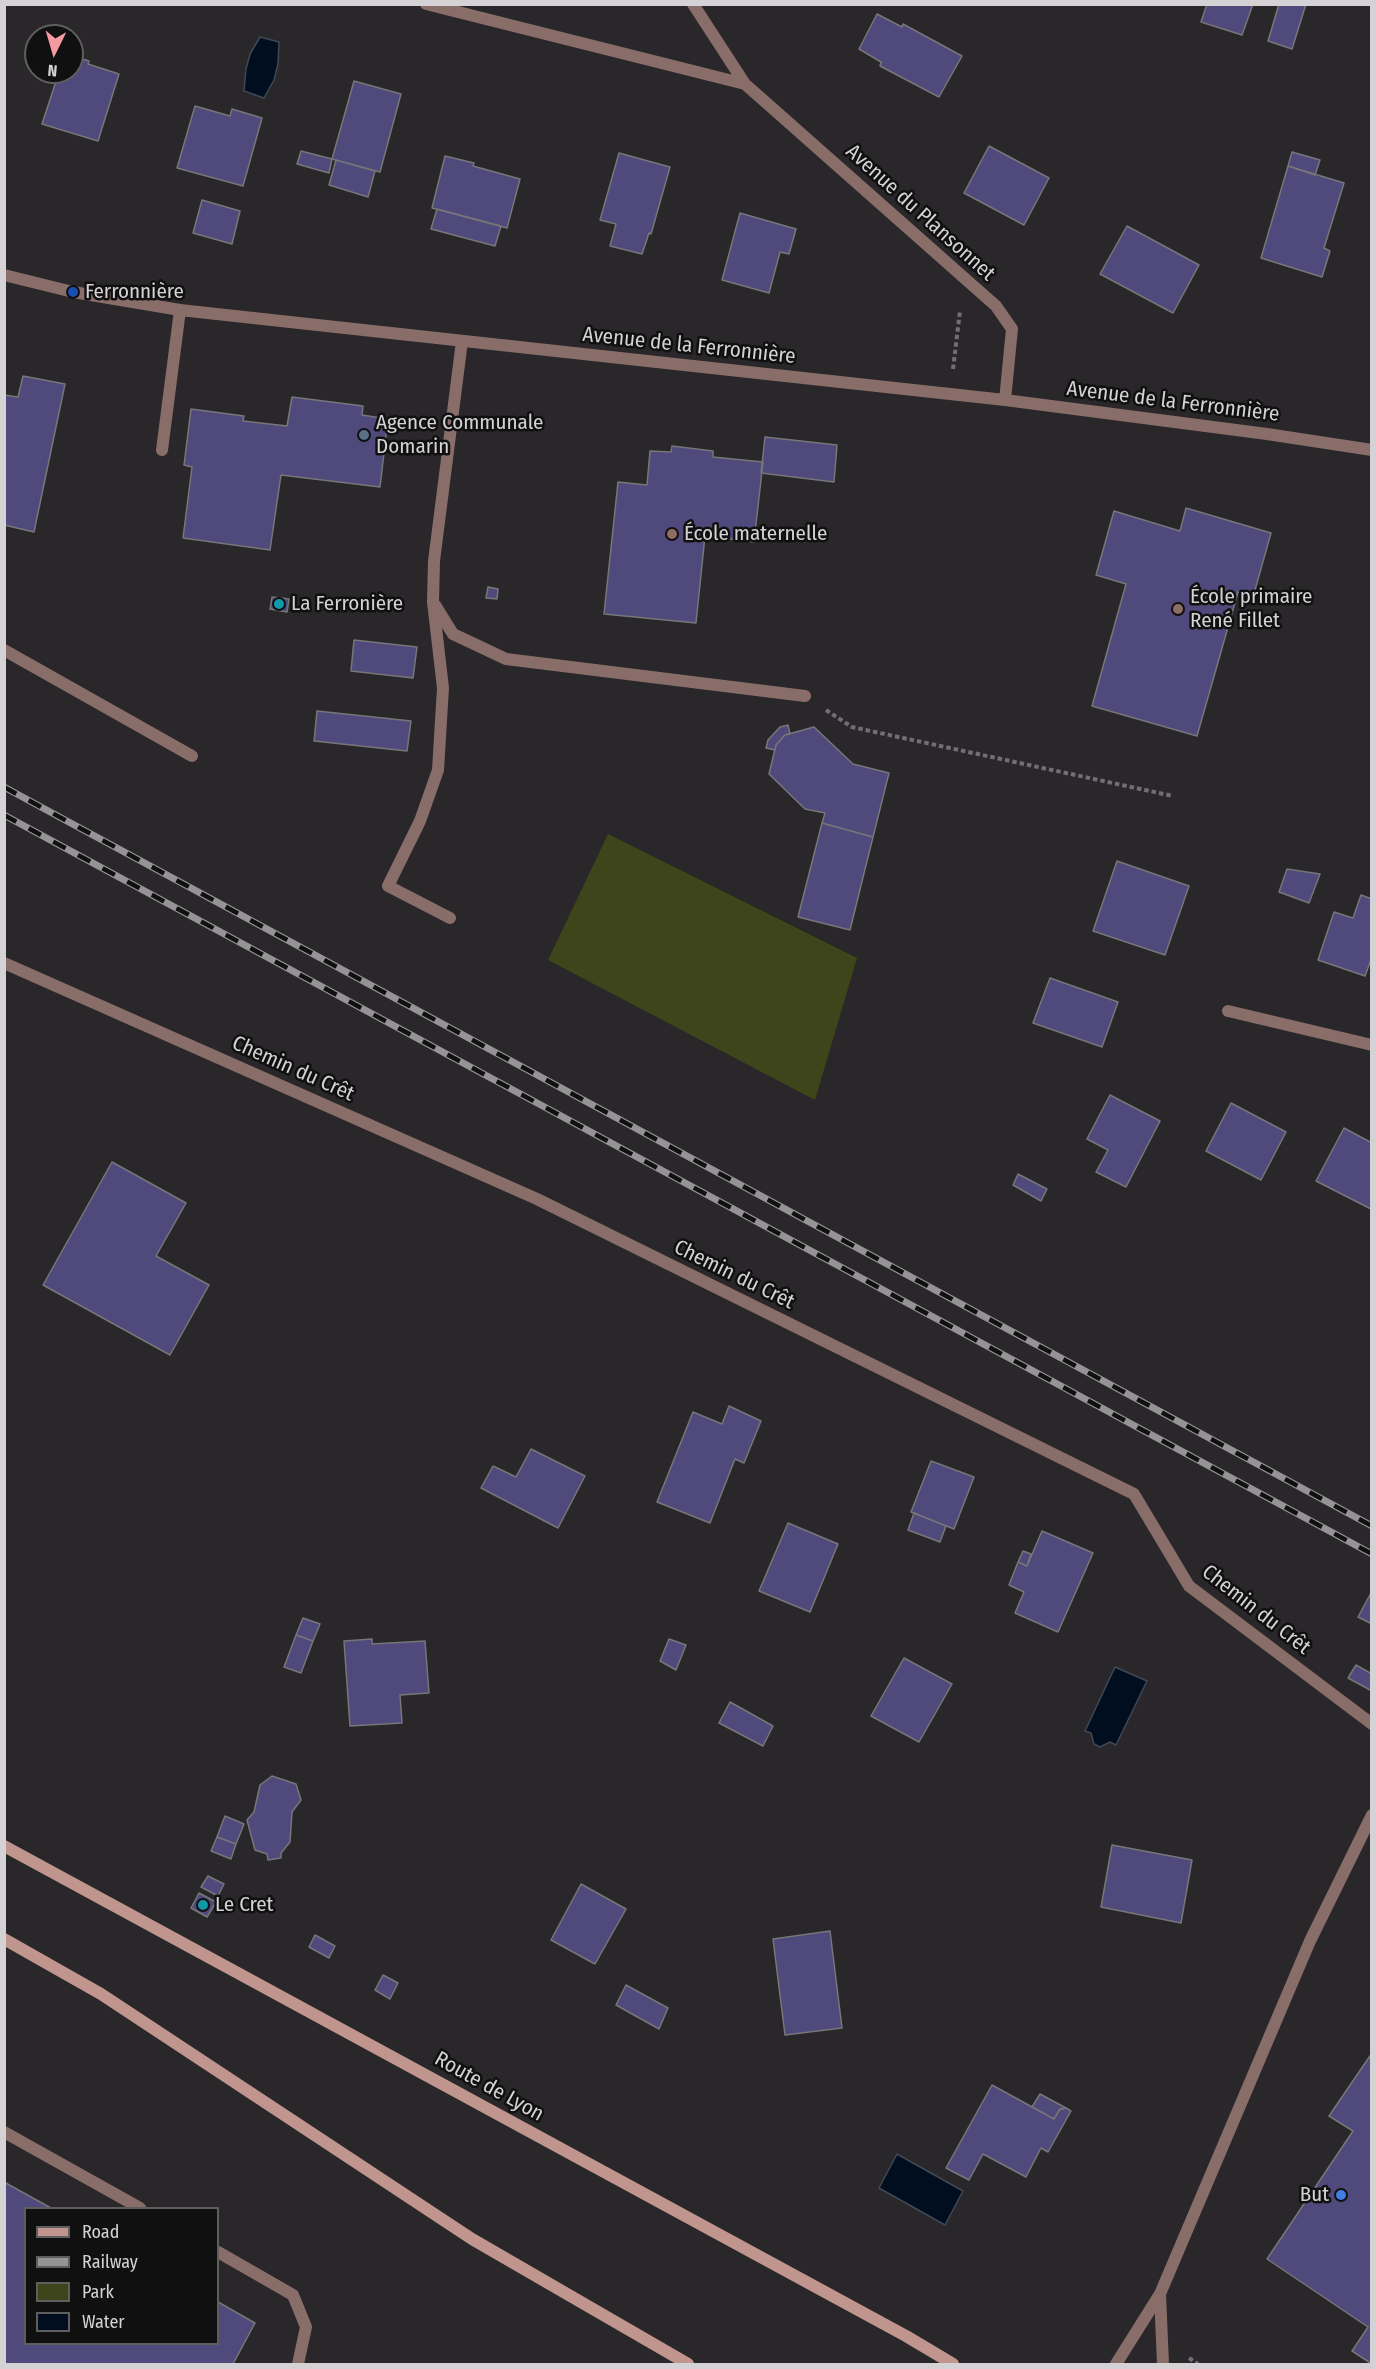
<!DOCTYPE html>
<meta charset="utf-8">
<style>
body{margin:0}
#map{position:relative;width:1376px;height:2369px;overflow:hidden;background:#292729;font-family:"Fira Sans Condensed",sans-serif}
canvas{display:block}
.frame{position:absolute;inset:0;border:6px solid #d4d2d4;pointer-events:none}
.legend{position:absolute;left:24px;top:2207px;width:195px;height:138px;box-sizing:border-box;background:#111011;border:2px solid #5f5e5f;margin:0;padding:8px 10px;list-style:none;font-size:18px;color:#d4d2d4}
.legend li{display:flex;align-items:center;gap:12px;height:30px}
.legend b{width:30px;border:2px solid #5f5e5f}
.north{position:absolute;left:24px;top:24px;width:60px;height:60px;box-sizing:border-box;background:#111011;border:2px solid #5f5e5f;border-radius:50%;rotate:185deg;font-size:16px;font-weight:700;line-height:24px;text-align:center;color:#d4d2d4}
.north::after{content:'';display:block;margin:auto;width:21px;height:27px;background:#f49aa1;clip-path:polygon(50% 0,100% 100%,50% 72%,0 100%)}
</style>
<div id="map">
<canvas width="1376" height="2369"></canvas>
<div class="frame"></div>
<ul class="legend">
<li><b style="height:8px;background:#c0958d"></b>Road</li>
<li><b style="height:8px;background:#959395"></b>Railway</li>
<li><b style="height:16px;background:#3e451b"></b>Park</li>
<li><b style="height:16px;background:#000e20"></b>Water</li>
</ul>
<div class="north">N</div>
</div>
<script>
const ctx = document.querySelector('canvas').getContext('2d');
ctx.lineJoin = 'round';
function fillPath(path, color) {
  ctx.fillStyle = color;
  ctx.fill(path, 'evenodd');
}
function shape(rows) {
  const path = new Path2D();
  for (const r of rows) {
    path.moveTo(r[0], r[1]);
    for (let i = 2; i < r.length; i += 2) path.lineTo(r[i], r[i + 1]);
  }
  return path;
}
function strokePath(path, color, width, dash) {
  ctx.strokeStyle = color;
  ctx.lineWidth = width;
  ctx.lineCap = dash ? 'butt' : 'round';
  ctx.setLineDash(dash || []);
  ctx.stroke(path);
}
function write(font, color, halo, rows, align = 'center') {
  ctx.font = font + ' "Fira Sans Condensed",sans-serif';
  ctx.lineWidth = 5;
  ctx.setLineDash([]);
  ctx.textBaseline = 'middle';
  ctx.strokeStyle = halo;
  ctx.fillStyle = color;
  for (const [text, x, y, turn = 0] of rows) {
    ctx.save();
    ctx.translate(x, y);
    ctx.rotate((+turn || 0) * Math.PI / 180);
    ctx.textAlign = isNaN(turn) ? turn : align;
    if (halo) ctx.strokeText(text, 0, 0);
    ctx.fillText(text, 0, 0);
    ctx.restore();
  }
}
fillPath(shape([
 [608,834,857,958,815,1100,548,960]
]), '#3e451b');
const water = shape([
 [260,37,279,42,278,64,274,80,264,98,244,91,246,69,250,54,260,37],
 [1115,1667,1147,1681,1116,1745,1110,1742,1100,1747,1094,1744,1091,1733,1085,1731,1115,1667],
 [897,2154,963,2191,945,2225,879,2188,897,2154]
]);
fillPath(water, '#000e20');
strokePath(water, '#404956', 1.5);
const building = shape([
 [1207,4,1253,4,1242,35,1201,22,1207,4],
 [1279,4,1306,4,1292,49,1268,41,1279,4],
 [877,14,902,27,903,24,962,56,939,97,880,66,881,62,859,49,877,14],
 [72,56,89,61,88,64,119,74,98,141,42,124,59,72,72,72,72,56],
 [354,81,401,94,380,172,332,159,354,81],
 [195,106,230,116,232,109,262,118,243,186,177,168,195,106],
 [989,146,1049,178,1024,225,964,193,989,146],
 [301,151,332,159,329,173,297,164,301,151],
 [1292,152,1320,160,1315,175,1288,166,1292,152],
 [619,153,670,167,651,234,649,233,642,254,610,246,616,224,600,220,619,153],
 [445,156,474,163,473,166,520,179,507,228,432,208,445,156],
 [336,160,375,171,368,197,329,185,336,160],
 [1288,166,1344,183,1324,248,1330,251,1322,277,1261,258,1288,166],
 [202,200,240,211,232,244,193,233,202,200],
 [437,209,501,226,495,246,431,229,437,209],
 [740,213,796,229,789,254,780,252,769,293,722,280,740,213],
 [1127,226,1199,265,1173,313,1100,274,1127,226],
 [23,376,65,384,34,532,4,525,4,395,18,397,23,376],
 [292,397,363,406,362,415,388,419,380,487,281,475,270,550,183,538,192,467,184,465,191,409,244,416,243,421,287,426,292,397],
 [765,437,837,445,834,482,761,473,765,437],
 [672,446,713,451,713,457,763,462,754,542,705,536,696,623,604,614,618,482,647,485,650,451,671,452,672,446],
 [1186,508,1271,533,1253,597,1238,592,1197,736,1092,706,1126,584,1096,575,1114,511,1180,531,1186,508],
 [488,587,498,589,497,599,486,598,488,587],
 [272,597,289,599,287,612,270,609,272,597],
 [354,640,417,647,413,678,351,671,354,640],
 [317,711,411,721,407,751,314,741,317,711],
 [788,725,790,734,785,735,776,745,775,750,766,748,768,740,780,727,788,725],
 [814,727,853,764,889,773,873,837,822,823,825,813,805,809,769,774,776,745,785,735,814,727],
 [822,823,873,837,850,930,798,917,822,823],
 [1117,861,1189,886,1165,955,1093,931,1117,861],
 [1287,869,1320,874,1309,903,1279,892,1287,869],
 [1361,895,1372,899,1372,957,1365,976,1318,960,1334,912,1353,918,1361,895],
 [1050,978,1118,1002,1102,1047,1033,1023,1050,978],
 [1110,1095,1160,1121,1126,1187,1096,1172,1108,1150,1087,1139,1110,1095],
 [1231,1103,1286,1132,1261,1180,1206,1151,1231,1103],
 [1344,1128,1372,1143,1371,1209,1316,1181,1344,1128],
 [112,1162,186,1203,156,1256,209,1285,170,1355,43,1285,112,1162],
 [1018,1174,1047,1189,1041,1201,1013,1185,1018,1174],
 [729,1406,761,1421,744,1463,735,1459,710,1523,657,1502,693,1412,722,1424,729,1406],
 [531,1449,585,1476,558,1528,481,1488,493,1466,516,1477,531,1449],
 [931,1461,974,1477,954,1529,911,1512,931,1461],
 [914,1513,946,1526,940,1542,908,1530,914,1513],
 [788,1523,838,1544,810,1612,759,1591,788,1523],
 [1042,1531,1093,1553,1058,1632,1015,1613,1024,1592,1009,1585,1018,1562,1027,1566,1042,1531],
 [1023,1551,1031,1554,1027,1566,1018,1562,1023,1551],
 [1372,1591,1372,1624,1358,1617,1372,1591],
 [303,1618,320,1624,313,1641,296,1635,303,1618],
 [296,1635,313,1641,301,1673,284,1667,296,1635],
 [372,1639,372,1644,425,1641,429,1693,400,1695,402,1723,350,1726,344,1641,372,1639],
 [669,1639,686,1645,676,1670,660,1661,669,1639],
 [904,1658,952,1684,919,1742,871,1716,904,1658],
 [1356,1665,1372,1674,1372,1691,1348,1678,1356,1665],
 [730,1702,773,1726,763,1746,719,1723,730,1702],
 [272,1776,296,1784,301,1800,292,1812,290,1842,281,1853,281,1858,268,1860,267,1854,255,1850,247,1820,254,1812,260,1785,272,1776],
 [225,1816,244,1824,236,1844,217,1837,225,1816],
 [217,1837,236,1844,231,1859,211,1851,217,1837],
 [1112,1845,1192,1860,1181,1923,1101,1907,1112,1845],
 [208,1876,224,1884,218,1896,201,1887,208,1876],
 [581,1884,626,1909,595,1964,551,1940,581,1884],
 [199,1893,216,1902,207,1917,191,1908,199,1893],
 [830,1931,842,2028,785,2035,773,1939,830,1931],
 [315,1935,335,1946,329,1958,309,1947,315,1935],
 [383,1975,398,1983,390,1999,375,1990,383,1975],
 [626,1985,668,2008,659,2029,616,2005,626,1985],
 [1372,2053,1372,2364,1352,2351,1368,2327,1267,2259,1353,2131,1329,2116,1372,2053],
 [992,2085,1054,2119,1060,2109,1066,2108,1071,2111,1048,2152,1041,2148,1026,2177,983,2154,969,2180,946,2168,992,2085],
 [1040,2094,1066,2108,1059,2110,1054,2119,1032,2107,1040,2094],
 [4,2182,51,2208,26,2208,26,2344,218,2344,218,2302,255,2323,233,2364,4,2364,4,2182]
]);
fillPath(building, '#4f4a7b');
strokePath(building, '#777679', 1.5);
strokePath(shape([
 [953,369,960,311],
 [826,710,852,727,1173,796],
 [1189,2358,1198,2364]
]), '#716f71', 4, [4.5, 3]);
strokePath(shape([
 [162,450,180,310],
 [435,605,453,634,506,659,805,696],
 [4,650,192,756],
 [450,918,388,886,420,821,438,770,443,688,433,602,434,561,462,341],
 [4,2132,140,2208],
 [218,2252,293,2295,306,2327,298,2364]
]), '#896d69', 12);
strokePath(shape([
 [426,4,745,84],
 [693,4,745,84,996,306,1012,329,1005,400],
 [4,275,73,292,180,310,1005,400,1267,434,1372,450],
 [4,963,537,1199,1134,1494,1189,1586,1372,1724],
 [1228,1011,1372,1045]
]), '#896d69', 12);
strokePath(shape([
 [1160,2294,1163,2364],
 [1116,2364,1160,2294,1310,1941,1372,1815]
]), '#896d69', 12);
strokePath(shape([
 [4,1846,906,2336,953,2364],
 [4,1939,101,1994,472,2239,688,2364]
]), '#c0958d', 12);
const rail = shape([
 [4,787,1372,1526],
 [4,815,1372,1554]
]);
strokePath(rail, '#959395', 7);
strokePath(rail, '#111011', 4.5, [14]);
for (const [x, y, r, color] of [
 [73,292,6,"#1a4fb4"],
 [364,435,6,"#5c6f8a"],
 [672,534,6,"#8d6e63"],
 [279,604,6,"#0f9aa8"],
 [1178,609,6,"#8d6e63"],
 [203,1905,6,"#0f9aa8"],
 [1341,2195,6,"#3f7fe0"]
]) {
  const dot = new Path2D();
  dot.arc(x, y, r, 0, 2 * Math.PI);
  ctx.fillStyle = color;
  ctx.fill(dot);
  strokePath(dot, '#111011', 2);
}
write('21px', '#d4d2d4', '#111011', [
 ["Avenue du Plansonnet",920,213,42],
 ["Avenue de la Ferronnière",689,346,6],
 ["Avenue de la Ferronnière",1173,402,7],
 ["Chemin du Crêt",293,1069,24],
 ["Chemin du Crêt",734,1275,26],
 ["Chemin du Crêt",1256,1610,38],
 ["Route de Lyon",489,2087,29]
]);
write('21px', '#d4d2d4', '#111011', [
 ["Ferronnière",85,292],
 ["Agence Communale",376,423],
 ["Domarin",376,447],
 ["École maternelle",684,534],
 ["École primaire",1190,597],
 ["René Fillet",1190,621],
 ["La Ferronière",291,604],
 ["Le Cret",215,1905],
 ["But",1329,2195,"right"]
], 'left');
</script>
